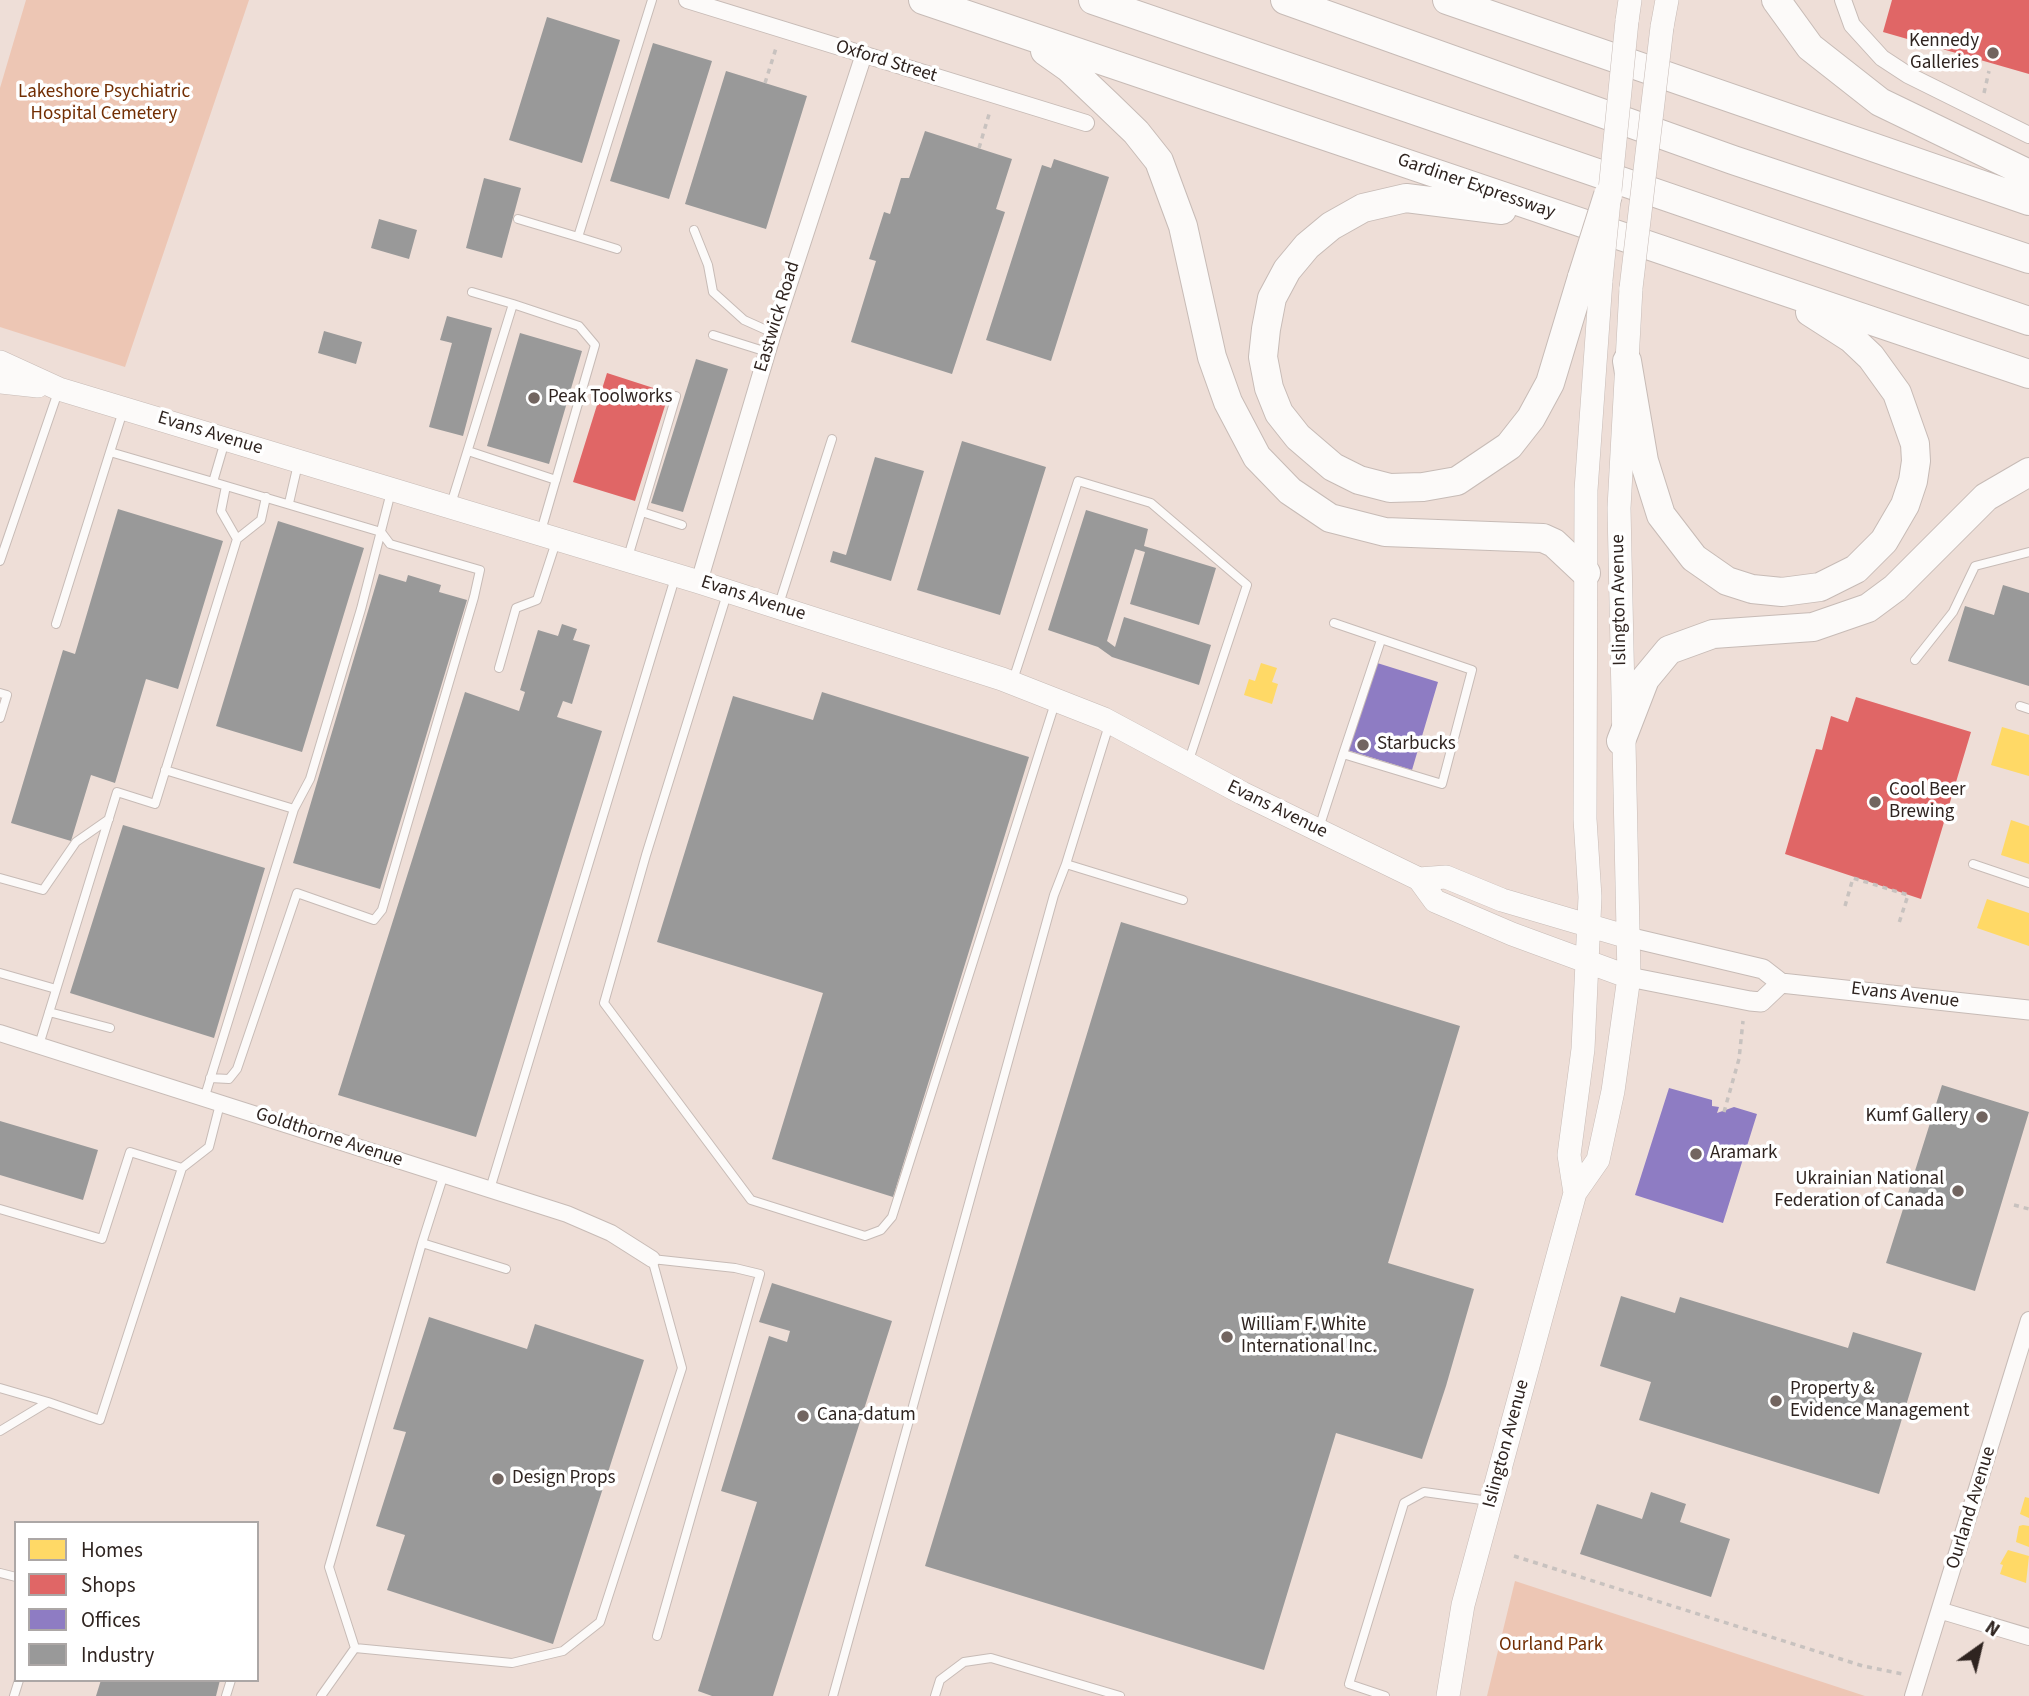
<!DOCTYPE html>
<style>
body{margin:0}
#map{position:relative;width:2029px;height:1696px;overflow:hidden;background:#eeded7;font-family:"Source Sans 3",sans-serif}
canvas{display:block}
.legend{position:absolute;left:14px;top:1521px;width:245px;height:161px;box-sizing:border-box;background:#fff;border:2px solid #aca7a6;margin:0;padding:9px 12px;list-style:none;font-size:21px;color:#2f2420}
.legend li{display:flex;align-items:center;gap:14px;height:35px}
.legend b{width:35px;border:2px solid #aca7a6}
.north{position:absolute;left:1945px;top:1612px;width:70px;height:70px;-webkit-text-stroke:5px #fff;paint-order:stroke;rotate:34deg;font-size:19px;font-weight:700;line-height:28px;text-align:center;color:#2f2420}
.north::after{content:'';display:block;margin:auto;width:24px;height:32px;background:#2f2420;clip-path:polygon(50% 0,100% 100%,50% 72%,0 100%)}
</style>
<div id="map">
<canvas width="2029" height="1696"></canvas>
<ul class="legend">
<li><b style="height:19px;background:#ffd966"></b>Homes</li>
<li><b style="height:19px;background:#e06666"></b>Shops</li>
<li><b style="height:19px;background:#8e7cc3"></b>Offices</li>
<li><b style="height:19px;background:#999"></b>Industry</li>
</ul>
<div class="north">N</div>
</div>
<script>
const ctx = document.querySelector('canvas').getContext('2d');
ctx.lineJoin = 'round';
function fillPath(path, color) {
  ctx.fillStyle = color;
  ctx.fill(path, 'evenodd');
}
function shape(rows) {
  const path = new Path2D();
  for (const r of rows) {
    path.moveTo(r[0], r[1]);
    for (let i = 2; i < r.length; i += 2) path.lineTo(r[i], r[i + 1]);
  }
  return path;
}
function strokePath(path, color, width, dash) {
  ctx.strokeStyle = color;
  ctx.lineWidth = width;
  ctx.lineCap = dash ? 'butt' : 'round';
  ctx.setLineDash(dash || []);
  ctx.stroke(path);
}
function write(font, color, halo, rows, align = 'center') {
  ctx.font = font + ' "Source Sans 3",sans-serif';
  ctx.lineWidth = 7;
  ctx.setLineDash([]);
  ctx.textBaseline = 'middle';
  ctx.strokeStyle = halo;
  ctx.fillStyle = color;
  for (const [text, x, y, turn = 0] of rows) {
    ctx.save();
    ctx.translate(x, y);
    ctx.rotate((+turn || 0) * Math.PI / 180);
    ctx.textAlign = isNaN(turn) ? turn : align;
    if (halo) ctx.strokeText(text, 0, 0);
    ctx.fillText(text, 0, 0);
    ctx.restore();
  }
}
fillPath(shape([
 [26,0,249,0,125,367,0,327,0,88],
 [1515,1581,1865,1696,1487,1696]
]), '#edc6b4');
fillPath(shape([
 [1261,663,1277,668,1272,682,1278,684,1272,704,1244,695,1249,679,1255,681],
 [2002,727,2029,735,2029,776,1991,765],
 [2011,820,2029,826,2029,864,2001,855],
 [1987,899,2029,913,2029,946,1977,928],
 [2025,1497,2029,1498,2029,1518,2020,1514],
 [2023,1525,2029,1526,2029,1547,2016,1542,2019,1526],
 [2008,1550,2029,1556,2026,1583,2000,1574,2003,1565,2000,1564]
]), '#ffd966');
fillPath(shape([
 [1892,0,2029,0,2029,74,1883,32],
 [607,373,669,393,635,501,573,482],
 [1856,697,1971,732,1921,899,1785,854,1816,749,1822,750,1831,716,1848,722]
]), '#e06666');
fillPath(shape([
 [1374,662,1438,682,1412,770,1347,750],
 [1669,1088,1712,1100,1712,1106,1719,1107,1717,1113,1734,1107,1757,1114,1723,1223,1635,1195]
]), '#8e7cc3');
fillPath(shape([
 [547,17,620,40,582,163,509,140],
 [653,43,712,61,669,199,610,181],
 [726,71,807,96,766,229,685,204],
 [925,131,1012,159,996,209,1005,212,952,374,851,342,876,261,869,259,884,212,890,214,901,178,909,178],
 [1054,159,1109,177,1051,361,986,340,1042,165,1051,168],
 [484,178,521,188,502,258,466,248],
 [379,219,417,230,409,259,371,248],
 [447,316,492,328,463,436,429,427,452,343,440,340],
 [324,331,362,342,356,364,318,353],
 [520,333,582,351,549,464,487,446],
 [696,359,728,369,683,512,651,503],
 [962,441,1046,467,1000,615,917,590],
 [875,457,924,471,891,581,830,562,833,551,846,555],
 [118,509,223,541,178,689,146,679,115,783,91,775,71,841,11,823,63,650,75,654],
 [1086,510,1148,529,1144,546,1216,568,1199,625,1130,604,1145,552,1135,549,1107,641,1115,647,1124,617,1211,645,1199,685,1112,657,1098,647,1048,630],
 [278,521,364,548,302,752,216,726],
 [379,574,406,582,408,575,441,585,439,592,467,600,380,889,293,863],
 [2003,585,2029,593,2029,686,1948,661,1965,606,1994,615],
 [562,624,577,629,573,640,590,645,572,704,563,701,557,717,602,731,476,1137,338,1095,465,692,519,711,525,692,520,690,538,630,558,636],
 [822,692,1029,757,893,1197,772,1159,823,993,657,942,733,696,813,720],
 [123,825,265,868,214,1038,70,993],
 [1121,922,1460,1026,1388,1263,1474,1289,1446,1386,1422,1459,1336,1433,1264,1670,925,1566],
 [1942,1085,2029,1112,1975,1291,1886,1263],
 [0,1121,98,1150,83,1200,0,1175],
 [772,1283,892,1321,773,1696,712,1696,698,1691,757,1502,721,1491,769,1336,787,1342,790,1331,759,1322],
 [1621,1296,1675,1313,1680,1297,1848,1348,1853,1332,1922,1353,1879,1494,1639,1420,1651,1382,1600,1366],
 [429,1317,527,1349,535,1324,644,1360,553,1644,387,1590,405,1535,376,1526,406,1432,393,1429],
 [1651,1492,1686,1504,1680,1522,1730,1539,1711,1597,1580,1554,1597,1504,1642,1519],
 [101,1680,220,1680,216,1696,96,1696]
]), '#999');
const service = shape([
 [518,219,578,237],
 [694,230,708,265,713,292,744,320,773,333],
 [617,249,578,237,652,0],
 [472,292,513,304],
 [713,335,767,352],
 [123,411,110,452,213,482,225,441],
 [468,451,556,480],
 [226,486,221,511,237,539],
 [289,503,298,464],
 [451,504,513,304,579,326,595,345,541,531],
 [642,512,682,525],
 [628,557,676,396],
 [0,561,58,392],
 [727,594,646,855,604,1003,751,1200,865,1236,881,1230,892,1217,1055,703],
 [779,604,832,439],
 [56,624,110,452],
 [1915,660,1953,612,1975,566,2029,552],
 [499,668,516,608,537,600,556,542],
 [1013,680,1078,481,1151,503,1247,585,1188,763],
 [0,693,7,695,0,718],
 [2020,706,2029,709],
 [1109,725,1066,864,1183,900],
 [1343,754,1381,640],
 [165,770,294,809],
 [1319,828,1343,754,1442,784,1472,670,1334,623],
 [1973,864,2029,883],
 [0,878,43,890,76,842,109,819],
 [0,973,56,989],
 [49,1012,110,1028],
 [39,1045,117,792,155,804,237,539,261,520,266,497],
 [210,1078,229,1079,237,1069,297,893,374,920,382,910,474,597,480,570,390,544,381,532,213,482],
 [204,1099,294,809,310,779,361,609,391,492],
 [444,1174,422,1243,506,1269],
 [490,1189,675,578],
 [0,1209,102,1239,130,1152,182,1168],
 [0,1388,48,1402],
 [0,1431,48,1402,100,1420,182,1168,209,1147,220,1104],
 [0,1573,16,1577],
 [355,1648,329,1567,422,1243],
 [14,1696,19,1680],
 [226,1696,231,1680],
 [321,1696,355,1648,512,1663,563,1651,600,1622,682,1368,652,1259,735,1268,760,1274,657,1636],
 [833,1696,1054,895,1066,864],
 [935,1696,940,1680,964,1662,991,1658,1120,1696],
 [1385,1696,1349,1684,1404,1503,1424,1492,1489,1501]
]);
const minor = shape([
 [687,0,1086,123],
 [1843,0,1852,25,1882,58,1908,75,2029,135],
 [699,582,773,333,864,54],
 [0,1033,567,1214,611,1233,652,1259],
 [1942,1611,2029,1637],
 [1913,1696,2029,1320]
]);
const tertiary = shape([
 [1628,937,1763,969,1781,983,2029,1010],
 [1629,977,1750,1001,1761,1002,1781,983]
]);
const secondary = shape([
 [1627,21,1630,0],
 [1662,27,1667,0],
 [0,362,59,389,699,582,1002,679,1104,719,1242,793,1419,879,1446,877,1502,900,1628,937],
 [0,382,38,386],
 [1419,879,1435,901,1512,934,1629,977],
 [1575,1193,1569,1155,1583,1049,1590,897,1585,819,1586,490,1601,280],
 [1448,1696,1463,1605,1575,1193,1598,1160,1613,1091,1629,977,1619,508,1631,288]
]);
const motorway = shape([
 [923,0,2029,374],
 [1093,0,2029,321],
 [1285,0,1733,160,2029,259],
 [1447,0,2029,201],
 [1776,0,1810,47,1880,102,2029,174],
 [1045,51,1069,68,1108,105,1136,132,1159,161,1183,226,1212,357,1228,402,1257,457,1290,491,1330,518,1385,532,1543,538,1554,543,1586,573],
 [1502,210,1406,198,1363,208,1331,226,1307,246,1287,270,1272,298,1266,329,1263,357,1269,388,1279,413,1298,437,1333,467,1359,480,1390,488,1423,487,1457,481,1509,446,1531,418,1550,383,1582,277],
 [1627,361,1644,461,1661,515,1694,558,1727,581,1752,589,1782,592,1820,587,1856,569,1884,541,1905,505,1913,481,1916,461,1915,444,1897,393,1871,357,1852,339,1810,312],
 [1621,741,1645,679,1669,650,1713,634,1813,627,1868,608,1895,588,1986,497,2029,472]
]);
strokePath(service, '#c7bbb6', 10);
strokePath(minor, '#c7bbb6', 18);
strokePath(tertiary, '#c7bbb6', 21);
strokePath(secondary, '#c7bbb6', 24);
strokePath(motorway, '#c7bbb6', 30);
strokePath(shape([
 [765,83,777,45],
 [1984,93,1989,71],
 [979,148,990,111],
 [1845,906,1853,878,1908,895,1899,923],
 [1724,1112,1739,1059,1743,1021],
 [2014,1205,2029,1209],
 [1514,1556,1863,1666,1903,1674]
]), '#c8c2bf', 3.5, [5, 5]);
strokePath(service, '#fcfaf9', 8);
strokePath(minor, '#fcfaf9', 16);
strokePath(tertiary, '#fcfaf9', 19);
strokePath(secondary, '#fcfaf9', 23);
strokePath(motorway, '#fcfaf9', 28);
const secondaryBridge = shape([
 [1601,280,1627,21],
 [1631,288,1662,27]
]);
const motorwayBridge = shape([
 [1582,277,1608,195]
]);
strokePath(secondaryBridge, '#c7bbb6', 24, []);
strokePath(motorwayBridge, '#c7bbb6', 30, []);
strokePath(secondaryBridge, '#fcfaf9', 23);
strokePath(motorwayBridge, '#fcfaf9', 28);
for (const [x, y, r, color] of [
 [1993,53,7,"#726560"],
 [534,398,7,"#726560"],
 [1363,745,7,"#726560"],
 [1875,802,7,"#726560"],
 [1982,1117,7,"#726560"],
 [1696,1154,7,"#726560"],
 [1958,1191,7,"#726560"],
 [1227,1337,7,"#726560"],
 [1776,1401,7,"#726560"],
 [803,1416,7,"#726560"],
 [498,1479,7,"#726560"]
]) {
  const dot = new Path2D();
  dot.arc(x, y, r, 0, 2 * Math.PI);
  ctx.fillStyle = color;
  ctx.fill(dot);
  strokePath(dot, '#fff', 2.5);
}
write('19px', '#2f2420', '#fff', [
 ["Kennedy",1979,42,"right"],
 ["Galleries",1979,64,"right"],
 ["Peak Toolworks",548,398],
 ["Starbucks",1377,745],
 ["Cool Beer",1889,791],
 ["Brewing",1889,813],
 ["Kumf Gallery",1968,1117,"right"],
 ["Aramark",1710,1154],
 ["Ukrainian National",1944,1180,"right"],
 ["Federation of Canada",1944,1202,"right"],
 ["William F. White",1241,1326],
 ["International Inc.",1241,1348],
 ["Property &",1790,1390],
 ["Evidence Management",1790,1412],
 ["Cana-datum",817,1416],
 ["Design Props",512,1479]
], 'left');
write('19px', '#2f2420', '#fff', [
 ["Oxford Street",886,62,17],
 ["Gardiner Expressway",1476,187,19],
 ["Eastwick Road",778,317,-73],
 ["Evans Avenue",210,434,17],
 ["Evans Avenue",753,599,18],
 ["Islington Avenue",1620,600,-91],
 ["Evans Avenue",1277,810,26],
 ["Evans Avenue",1905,996,7],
 ["Goldthorne Avenue",329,1138,18],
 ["Islington Avenue",1507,1444,-75],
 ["Ourland Avenue",1972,1508,-73]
]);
write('19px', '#722e03', '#fff', [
 ["Lakeshore Psychiatric",104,93],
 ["Hospital Cemetery",104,115],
 ["Ourland Park",1551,1646]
]);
</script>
